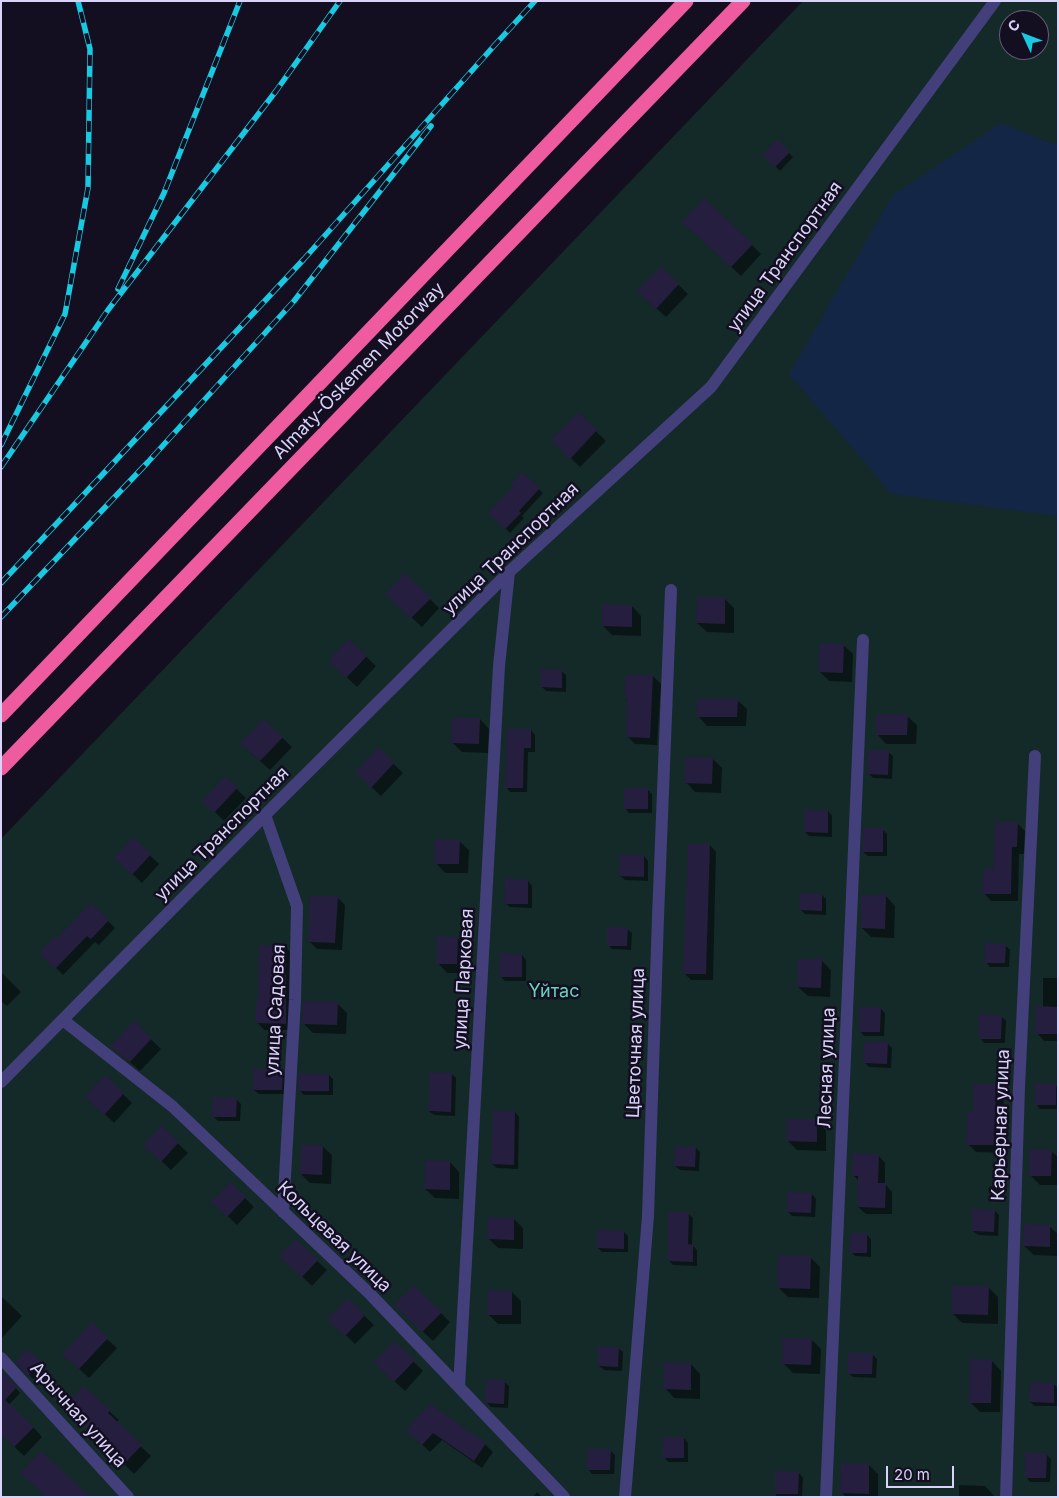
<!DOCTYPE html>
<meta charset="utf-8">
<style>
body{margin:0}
#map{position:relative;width:1059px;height:1498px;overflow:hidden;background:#130f20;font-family:Inter,sans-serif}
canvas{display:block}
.frame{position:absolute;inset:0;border:2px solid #d9d3fa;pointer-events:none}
.north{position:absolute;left:999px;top:10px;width:50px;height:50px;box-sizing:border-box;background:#130f20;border:1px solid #625d77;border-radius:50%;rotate:313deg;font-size:14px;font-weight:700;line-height:20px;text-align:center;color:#d9d3fa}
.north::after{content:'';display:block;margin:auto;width:18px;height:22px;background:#18c9e2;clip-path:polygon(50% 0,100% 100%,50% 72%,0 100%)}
.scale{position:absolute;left:886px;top:1466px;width:68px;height:22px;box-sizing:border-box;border:2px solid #d9d3fa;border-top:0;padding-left:6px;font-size:15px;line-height:18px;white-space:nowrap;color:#d9d3fa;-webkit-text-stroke:4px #130f20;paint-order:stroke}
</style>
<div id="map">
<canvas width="1059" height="1498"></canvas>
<div class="frame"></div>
<div class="north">С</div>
<div class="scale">20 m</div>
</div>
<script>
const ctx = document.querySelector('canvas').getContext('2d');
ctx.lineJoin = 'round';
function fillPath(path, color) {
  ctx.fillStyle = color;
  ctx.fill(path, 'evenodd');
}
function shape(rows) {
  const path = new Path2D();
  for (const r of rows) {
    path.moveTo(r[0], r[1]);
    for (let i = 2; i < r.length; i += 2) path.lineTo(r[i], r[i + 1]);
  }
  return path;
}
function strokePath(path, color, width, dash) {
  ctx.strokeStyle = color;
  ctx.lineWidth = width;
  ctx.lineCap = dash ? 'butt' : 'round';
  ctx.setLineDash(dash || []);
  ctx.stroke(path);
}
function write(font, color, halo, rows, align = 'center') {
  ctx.font = font + ' Inter,sans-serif';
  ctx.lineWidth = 5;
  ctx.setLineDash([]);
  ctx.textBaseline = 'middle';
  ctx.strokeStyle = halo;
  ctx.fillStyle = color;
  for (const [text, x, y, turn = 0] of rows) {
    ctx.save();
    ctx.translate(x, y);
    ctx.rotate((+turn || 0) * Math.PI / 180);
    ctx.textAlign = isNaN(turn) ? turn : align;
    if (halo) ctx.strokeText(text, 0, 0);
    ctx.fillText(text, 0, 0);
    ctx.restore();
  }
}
fillPath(shape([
 [803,1,1058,1,1058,1497,1,1497,1,839],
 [1009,20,1039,20,1039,50,1009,50]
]), '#132a29');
fillPath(shape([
 [1001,123,1058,146,1058,516,892,494,789,374,893,195]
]), '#142645');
fillPath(shape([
 [777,141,793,157,780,171,764,155],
 [693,231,752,245,761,254,741,276],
 [661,268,688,294,666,317,648,301],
 [578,414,606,441,580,467,562,450],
 [522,473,543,493,522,516,524,518,510,533,490,513,514,487],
 [430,599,439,608,422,627,396,603],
 [725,599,734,608,734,633,707,632,697,623],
 [632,606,641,616,641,636,612,635,603,626],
 [349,640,376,666,357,687,339,670],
 [843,645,853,654,852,682,829,681,820,672],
 [561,671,566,675,566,692,546,691,542,687],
 [653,676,661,684,657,745,635,744,628,737,628,701,626,699],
 [737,700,747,709,746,726,707,726,698,716],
 [907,716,917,725,916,744,886,744,877,734],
 [480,719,489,729,488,753,462,752,452,742],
 [264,720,292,747,270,770,251,753],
 [531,730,535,735,535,752,528,752,527,792,510,792,506,787],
 [378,749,403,773,381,796,366,782],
 [888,752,893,756,892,779,873,778,869,774],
 [713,759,722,768,721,793,695,792,686,782],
 [225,778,246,798,224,821,213,810],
 [648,790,652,794,652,813,629,813,625,808],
 [828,811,832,816,832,837,809,836,805,832],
 [1017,823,1025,831,1024,854,1019,854,1018,901,991,901,984,893],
 [883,830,887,834,887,856,868,856,863,852],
 [133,839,159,864,142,883,116,858],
 [459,841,469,850,468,873,445,873,436,863],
 [710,845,716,852,713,980,691,980,684,973],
 [644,856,648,861,648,881,625,880,620,876],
 [528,881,532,886,532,908,510,907,505,903],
 [822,895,826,899,826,915,805,914,801,910],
 [886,896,895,906,894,938,871,937,862,928],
 [337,897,345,905,342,950,317,949,310,942],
 [91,904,115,928,99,945,95,942,63,975,41,953,56,941],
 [627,929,632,933,631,950,612,949,608,945],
 [458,938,467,948,466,973,447,973,438,963],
 [1005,945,1010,950,1009,967,990,967,986,962],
 [286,947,293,955,292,1030,264,1030,257,1022,259,1003],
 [522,955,526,960,526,981,505,981,500,976],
 [821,960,831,970,830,997,808,996,798,987],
 [1,972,21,992,7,1006,1,1001],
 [1043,978,1058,978,1058,1041,1044,1041,1037,1033,1043,1008],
 [337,1003,347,1013,346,1034,313,1033,303,1023],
 [881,1009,885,1013,884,1036,864,1036,860,1031],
 [1001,1016,1006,1021,1005,1043,984,1043,980,1038],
 [134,1023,161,1049,140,1071,112,1047],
 [887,1043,892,1048,891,1068,869,1067,865,1063],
 [278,1071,287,1078,286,1094,259,1094,254,1090],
 [452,1074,456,1078,455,1116,434,1115,429,1111],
 [329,1075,333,1079,333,1095,304,1095,299,1090],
 [996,1085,1004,1094,1002,1153,976,1152,968,1144,974,1114],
 [1055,1085,1058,1087,1058,1109,1040,1109,1036,1104],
 [123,1094,132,1103,114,1123,87,1097],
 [236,1099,241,1104,240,1121,218,1121,213,1116],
 [515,1112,519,1117,518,1169,497,1168,492,1164],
 [817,1121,826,1130,826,1151,797,1150,788,1141],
 [161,1127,188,1153,171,1170,154,1154],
 [322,1146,332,1155,331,1184,310,1183,301,1174],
 [695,1147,700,1152,699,1171,680,1170,675,1166],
 [1051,1151,1058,1157,1058,1185,1040,1185,1030,1175],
 [878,1155,885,1163,885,1184,892,1192,892,1214,866,1214,858,1207,859,1181,853,1175],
 [450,1162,459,1172,459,1199,435,1198,425,1189],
 [812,1194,816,1199,815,1217,792,1216,788,1212],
 [245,1198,254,1207,237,1225,213,1202],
 [995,1211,999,1215,998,1236,978,1235,973,1231],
 [688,1213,693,1218,692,1245,697,1250,697,1266,673,1265,669,1261],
 [514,1219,523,1228,523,1249,498,1248,488,1238],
 [1049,1226,1058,1234,1058,1256,1034,1255,1024,1246],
 [624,1232,628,1236,628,1252,602,1252,597,1247],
 [867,1235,871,1239,871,1257,855,1256,851,1252],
 [281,1256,317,1261,327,1270,312,1286],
 [810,1257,820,1267,819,1298,788,1297,778,1287],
 [989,1288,998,1297,998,1324,962,1323,953,1314],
 [512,1292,521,1301,521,1324,498,1324,488,1314],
 [1,1296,22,1316,1,1339],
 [348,1300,374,1325,355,1344,329,1319],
 [441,1313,450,1322,433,1341,405,1315],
 [107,1339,117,1348,89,1378,73,1363],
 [812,1340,821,1349,820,1374,793,1373,783,1363],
 [395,1343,423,1371,405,1391,385,1373],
 [618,1348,623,1352,622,1371,604,1370,599,1366],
 [27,1350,45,1367,33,1379,17,1362],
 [872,1354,877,1359,876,1378,853,1377,848,1373],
 [992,1361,1001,1371,1000,1412,980,1412,970,1402],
 [691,1364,700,1374,700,1399,674,1398,665,1388],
 [4,1375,20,1393,3,1411],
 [505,1382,509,1386,508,1408,491,1407,486,1402],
 [1054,1384,1058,1388,1058,1406,1035,1406,1030,1402],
 [430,1406,485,1444,493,1452,482,1468,442,1440,430,1452,415,1438],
 [109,1411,119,1420,116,1423,151,1456,134,1474,76,1416],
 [33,1427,42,1437,24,1456,1,1434],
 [684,1438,688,1443,688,1462,668,1462,664,1457],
 [610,1450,615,1455,614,1474,592,1474,588,1469],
 [1046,1454,1051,1459,1050,1482,1030,1482,1026,1477],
 [869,1465,878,1474,878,1497,846,1497,841,1492],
 [777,1473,799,1473,803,1478,802,1497,776,1497],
 [959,1485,985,1486,995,1497,959,1497],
 [537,1492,542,1497,533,1497]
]), '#0007');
fillPath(shape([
 [777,139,790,152,775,167,762,155],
 [704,198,753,244,731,267,682,222],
 [661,266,679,284,656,309,637,291],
 [578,412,597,430,570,459,551,440],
 [522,472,540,488,519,511,521,513,505,529,488,513,513,487,510,485],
 [405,573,431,598,411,618,385,594],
 [697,597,725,597,725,624,696,623],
 [602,604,632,605,632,627,602,626],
 [349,639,367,656,346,678,328,661],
 [819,643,844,644,843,673,819,672],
 [541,669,562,670,562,688,540,687],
 [625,675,653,675,650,738,626,737,627,699,625,699],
 [697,698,738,699,737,717,697,717],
 [876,714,908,714,907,735,876,735],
 [452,718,480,718,479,744,451,743],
 [264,719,283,737,260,761,240,743],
 [507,729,531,729,531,748,524,748,523,788,505,788],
 [378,747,394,763,371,788,355,772],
 [868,750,889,750,888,775,867,774],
 [685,757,713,758,712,784,684,783],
 [225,776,238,787,214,813,202,801],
 [624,788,648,788,648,809,624,809],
 [804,810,828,810,828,833,804,832],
 [995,822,1018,822,1017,847,1012,847,1011,894,982,894,983,869,993,869],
 [863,828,883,828,883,852,862,852],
 [133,837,151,854,132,875,114,858],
 [435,839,460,840,459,864,434,864],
 [688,844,710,844,706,974,683,974],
 [620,854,644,855,644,877,619,876],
 [505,879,528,880,528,904,504,904],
 [800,893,822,894,822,911,799,910],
 [861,895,886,895,885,929,861,928],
 [310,896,338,896,335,943,308,942],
 [91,903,109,920,91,939,87,936,55,969,39,953,54,937,56,939],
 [607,927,628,928,627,946,607,946],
 [437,936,458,937,457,964,436,964],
 [985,943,1006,944,1005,963,984,963],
 [259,945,286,946,286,1024,255,1023,256,1002,258,1002],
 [500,953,522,954,522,977,499,977],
 [798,959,822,959,821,988,797,987],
 [303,1001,338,1002,337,1025,302,1024],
 [1036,1006,1058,1007,1058,1034,1035,1034],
 [859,1007,881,1008,880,1032,859,1032],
 [979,1014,1002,1015,1001,1039,979,1039],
 [134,1021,152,1038,130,1062,110,1047],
 [864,1041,888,1042,887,1064,863,1063],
 [254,1069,278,1069,278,1072,283,1072,282,1090,253,1090],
 [430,1072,452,1073,451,1112,428,1111],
 [299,1073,329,1074,329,1091,298,1091],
 [105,1075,124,1093,104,1115,85,1097],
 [1035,1083,1056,1084,1056,1105,1035,1105],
 [974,1084,996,1084,994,1145,966,1145,967,1112,973,1112],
 [213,1097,237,1098,236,1117,212,1117],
 [493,1110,515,1111,514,1165,491,1164],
 [787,1119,817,1119,817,1142,786,1141],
 [161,1125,179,1142,161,1162,143,1145],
 [301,1144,323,1145,322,1175,300,1174],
 [675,1146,696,1146,695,1167,674,1166],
 [1030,1149,1052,1150,1051,1176,1029,1176],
 [853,1153,879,1154,878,1183,886,1183,885,1208,857,1207,858,1176,852,1176],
 [425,1160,450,1161,450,1190,424,1189],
 [230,1182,246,1197,227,1217,211,1202],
 [787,1192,812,1193,811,1213,787,1212],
 [972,1209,995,1210,994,1232,972,1231],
 [668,1212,689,1212,688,1244,693,1245,693,1262,668,1261],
 [488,1217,514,1218,514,1240,487,1239],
 [1024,1224,1050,1225,1050,1247,1023,1246],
 [597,1230,624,1231,624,1249,596,1248],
 [850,1233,867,1233,867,1253,849,1253],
 [296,1239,318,1260,302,1277,279,1256],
 [778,1255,811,1256,810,1289,777,1288],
 [413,1285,442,1312,422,1332,394,1305],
 [952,1286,989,1286,988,1315,952,1314],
 [488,1290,512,1291,512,1315,487,1315],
 [348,1298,365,1315,345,1336,327,1319],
 [92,1322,108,1338,79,1369,62,1354],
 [783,1338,812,1338,811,1365,782,1364],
 [394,1341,415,1360,394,1382,374,1363],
 [598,1346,619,1347,618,1367,598,1366],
 [27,1349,41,1361,28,1376,15,1362],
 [848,1353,873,1353,872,1374,847,1374],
 [970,1359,992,1360,991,1403,969,1403],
 [664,1362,691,1363,691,1390,663,1389],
 [4,1373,17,1387,5,1400,34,1427,14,1447,1,1435,1,1377],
 [486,1380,505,1380,504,1404,485,1403],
 [1030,1382,1054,1383,1054,1403,1029,1402],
 [84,1386,110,1410,108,1413,142,1445,123,1465,101,1444,102,1442,65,1407],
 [430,1404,486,1443,474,1461,433,1433,422,1445,406,1430],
 [663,1437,684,1437,684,1458,662,1458],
 [587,1449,611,1449,610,1470,587,1470],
 [41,1451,90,1497,46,1497,20,1473],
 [1025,1452,1047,1453,1046,1478,1025,1478],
 [841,1463,869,1464,869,1494,840,1493],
 [775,1471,799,1472,798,1494,775,1494]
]), '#251e3f');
strokePath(shape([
 [265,815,297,906,295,1000,283,1212],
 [63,1020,172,1106,371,1295,564,1497],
 [1,1082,265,815,509,572,711,387,995,1],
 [1,1358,128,1497],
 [459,1387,499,666,509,572],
 [625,1497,648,1216,658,917,671,590],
 [826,1497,863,640],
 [1006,1497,1019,1087,1035,756]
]), '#433f7b', 12);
strokePath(shape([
 [1,715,686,1],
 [1,768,743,1]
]), '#ee5b9e', 15);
const rail = shape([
 [118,289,164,193,240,1],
 [1,445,65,314,88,188,90,49,78,1],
 [1,467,108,310,276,91,340,1],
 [1,583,304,259,493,47,535,1],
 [1,617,148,462,294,301,431,126]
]);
strokePath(rail, '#18c9e2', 5.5);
strokePath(rail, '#130f20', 4, [11]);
write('18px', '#d9d3fa', '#130f20', [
 ["улица Транспортная",785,257,-54],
 ["Almaty-Öskemen Motorway",359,371,-46],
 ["улица Транспортная",511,549,-44],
 ["улица Транспортная",222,834,-45],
 ["улица Парковая",464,979,-87],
 ["улица Садовая",276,1010,-87],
 ["Цветочная улица",636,1043,-88],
 ["Лесная улица",827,1068,-88],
 ["Карьерная улица",1001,1125,-88],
 ["Кольцевая улица",334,1237,44],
 ["Арычная улица",78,1415,48]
]);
write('18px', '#67d3ba', '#130f20', [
 ["Үйтас",554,992]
]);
</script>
